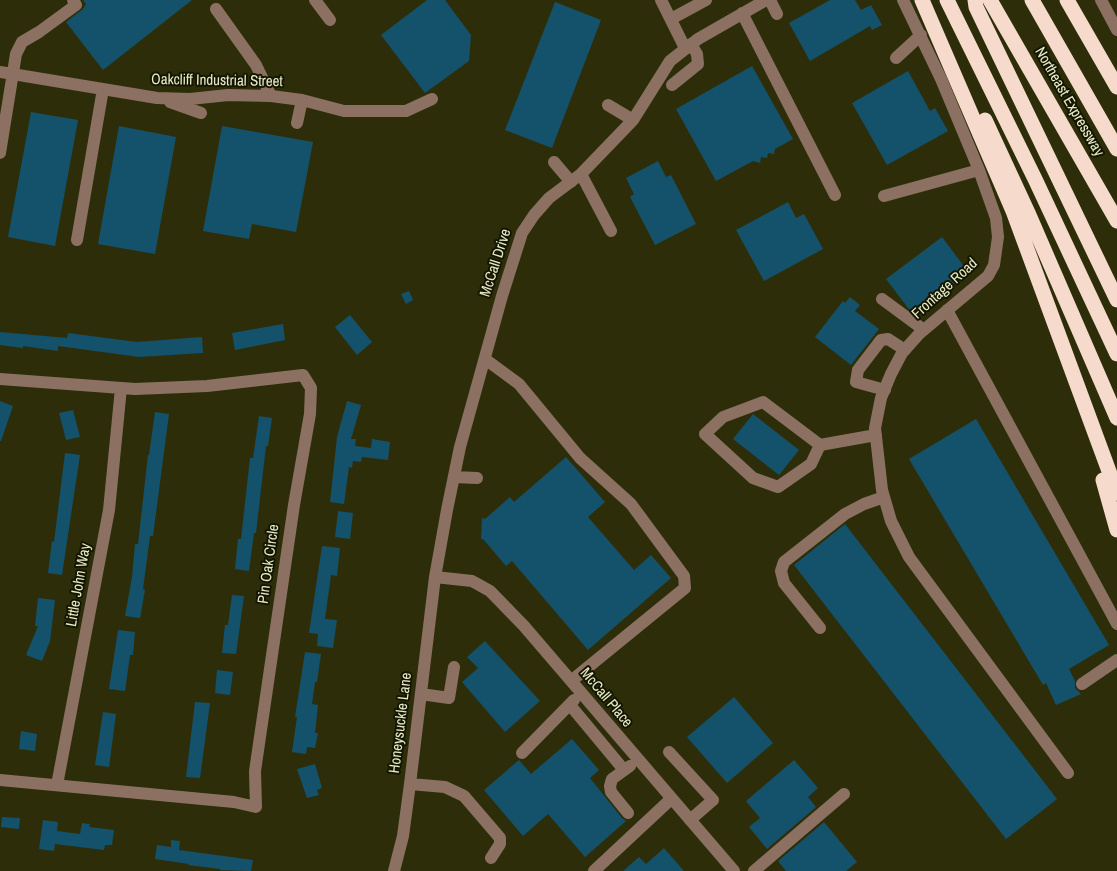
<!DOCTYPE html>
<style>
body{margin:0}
canvas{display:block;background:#2d2e09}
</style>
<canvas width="1117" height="871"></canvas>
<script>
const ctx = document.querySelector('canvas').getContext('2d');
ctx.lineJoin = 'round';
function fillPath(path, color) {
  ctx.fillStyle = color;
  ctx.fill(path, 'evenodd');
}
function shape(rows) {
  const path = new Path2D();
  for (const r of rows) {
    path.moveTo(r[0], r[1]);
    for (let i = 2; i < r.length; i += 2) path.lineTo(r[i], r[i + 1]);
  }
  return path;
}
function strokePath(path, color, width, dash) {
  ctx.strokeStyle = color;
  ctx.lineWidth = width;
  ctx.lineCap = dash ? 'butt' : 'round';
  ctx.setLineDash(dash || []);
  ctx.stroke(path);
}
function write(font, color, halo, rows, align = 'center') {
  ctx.font = font + ' "Archivo Narrow",sans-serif';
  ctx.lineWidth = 4;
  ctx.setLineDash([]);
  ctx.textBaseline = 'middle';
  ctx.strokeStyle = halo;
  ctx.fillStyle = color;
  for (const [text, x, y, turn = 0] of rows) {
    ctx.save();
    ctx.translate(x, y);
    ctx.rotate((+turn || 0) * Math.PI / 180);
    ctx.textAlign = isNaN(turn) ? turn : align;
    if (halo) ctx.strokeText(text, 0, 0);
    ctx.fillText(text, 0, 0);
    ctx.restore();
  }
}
fillPath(shape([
 [83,0,192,0,103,70,66,22,83,9,86,4],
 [427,0,445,0,471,35,469,61,425,93,381,35],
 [830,0,855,0,861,10,871,5,882,25,872,30,870,26,810,61,789,23],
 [555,2,601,20,552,148,505,130],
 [752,66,793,139,775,149,774,154,768,153,767,158,761,157,760,163,753,161,716,181,676,109],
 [908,71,930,111,935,108,948,131,887,165,852,103],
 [31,112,78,120,55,246,8,237],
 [119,126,176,137,155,254,98,244],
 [222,126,313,142,296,232,252,224,249,239,203,231],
 [658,161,666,177,671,175,696,224,655,245,630,197,634,194,626,178],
 [788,202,796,218,804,214,823,249,764,281,736,230],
 [942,237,969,273,915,313,908,308,886,279],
 [409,291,413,300,406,304,401,294],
 [850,297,860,305,855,311,879,329,851,365,815,337,843,301,845,303],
 [350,315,372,342,357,355,335,327],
 [283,324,285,340,235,350,232,333],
 [0,332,67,338,68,333,137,342,202,337,203,353,139,357,58,346,58,351,23,346,23,348,0,345],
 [0,401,13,406,1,441,0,441],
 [347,401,361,405,351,439,356,439,355,446,371,448,372,439,390,442,388,460,362,457,361,462,353,461,352,468,349,467,344,504,330,502,337,437],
 [73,410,80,437,66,440,59,413],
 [155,412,169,414,153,536,150,536,143,589,145,590,140,618,125,616,132,577,135,544,138,544,148,455,149,455],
 [753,414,799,450,779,475,733,439],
 [259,416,272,418,268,446,266,446,256,533,254,533,249,571,235,569,238,539,241,539,250,458,253,458],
 [976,419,1109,645,1069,669,1075,681,1075,688,1081,694,1056,705,1046,683,1043,685,909,459],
 [65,453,80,455,62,575,48,573,52,541,54,542],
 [566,457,605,502,588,517,634,570,651,555,671,578,588,650,512,561,506,566,483,539,481,539,482,518,485,519,510,497,514,502],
 [338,511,353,513,350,539,335,537],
 [845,524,1057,799,1006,839,794,565],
 [322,546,340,548,337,576,331,575,325,619,337,620,333,648,317,646,318,634,309,633],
 [232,595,244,596,236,654,222,653,225,625,228,625],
 [38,598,55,600,50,641,42,661,26,655,38,626,35,626],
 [118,630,135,632,133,655,130,655,125,691,109,689],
 [485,641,540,701,505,732,462,682,478,668,467,657],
 [305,652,321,654,317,682,315,682,312,704,318,705,315,733,318,733,315,748,307,747,306,754,292,752,297,717,295,717],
 [217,670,233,672,230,695,215,693],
 [734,697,773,743,727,783,687,737],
 [195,702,210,703,200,778,186,777],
 [103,712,116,714,109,767,95,765],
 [21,731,37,734,35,751,19,749],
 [572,739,599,770,590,778,622,818,626,821,585,857,548,814,523,836,484,790,519,760,531,774],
 [794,760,818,788,808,797,816,807,767,849,749,827,760,818,746,801],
 [315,764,322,788,317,790,319,795,307,798,297,769],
 [2,817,20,818,19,829,1,827],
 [43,820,58,822,57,831,80,834,82,823,90,824,89,827,114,830,112,845,105,845,104,850,55,844,54,851,39,849],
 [824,822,857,862,846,871,786,871,778,861],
 [171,840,180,841,179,850,253,860,251,871,220,870,220,869,188,865,189,864,155,859,157,845,171,847],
 [664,848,684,871,623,871,639,857,646,864]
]), '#14516a');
strokePath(shape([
 [315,0,330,20],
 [661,0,685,48],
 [770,0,777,14],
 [903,0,941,79,979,170,996,218,998,237,994,265,988,276,919,334,902,353,891,374,881,398,875,428,882,490,891,521,909,557,1068,773],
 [1101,0,1117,30],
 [216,9,256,65,271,96],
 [742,13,835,195],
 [671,19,706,0],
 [896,58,921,35],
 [0,72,157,98,190,99,228,95,271,96,302,100,344,111,406,111,432,99],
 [672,85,698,64,697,54,691,44],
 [170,102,201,113],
 [608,105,633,120],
 [297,123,302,100],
 [0,153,16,54,22,42,39,32,76,5,73,0],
 [554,162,571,182],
 [581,174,611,231],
 [884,196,979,170],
 [77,240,103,89],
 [882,299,924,330],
 [947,310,1117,624],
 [485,359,519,384,580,458,631,504,684,576,685,588,571,681],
 [0,379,135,389,207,386,303,375,311,388,310,414,294,505,255,771,256,807,234,802,0,780],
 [885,390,856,382,858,370,881,340,888,339,905,350],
 [820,445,811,464,778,487,753,478,705,434,723,417,763,402,820,445,876,435],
 [454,477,477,478],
 [435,577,472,581,490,591,524,626,734,871],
 [820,628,784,583,781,571,784,562,845,514,864,504,884,497],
 [1082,684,1117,660],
 [421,694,449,698,454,667],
 [570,705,624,770],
 [669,752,713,800,690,820],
 [522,753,574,700],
 [410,784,445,787,464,796,500,838,500,844,491,858],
 [57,785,109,510,121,388],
 [628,813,611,792,610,786,612,779,630,766],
 [394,871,403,836,410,784,435,577,447,510,460,447,502,296,522,233,534,215,549,198,581,174,633,120,670,61,698,39,766,0],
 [594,871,671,799],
 [754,871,844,794]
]), '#8c7162', 12);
strokePath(shape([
 [922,0,1013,211,1117,493],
 [947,0,1035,179,1117,354],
 [975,0,976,7,1117,300],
 [990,0,1117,221],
 [1032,0,1117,149],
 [1067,0,1117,87],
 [985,120,1029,215,1117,418],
 [1103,480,1117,530]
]), '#f6dbcc', 15);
write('15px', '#e8ebc8', '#151600', [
 ["Oakcliff Industrial Street",217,81,1],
 ["Northeast Expressway",1069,102,60],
 ["McCall Drive",496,263,-72],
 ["Frontage Road",945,289,-42],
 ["Pin Oak Circle",269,564,-82],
 ["Little John Way",79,585,-80],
 ["McCall Place",606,698,50],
 ["Honeysuckle Lane",401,723,-83]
]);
</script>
